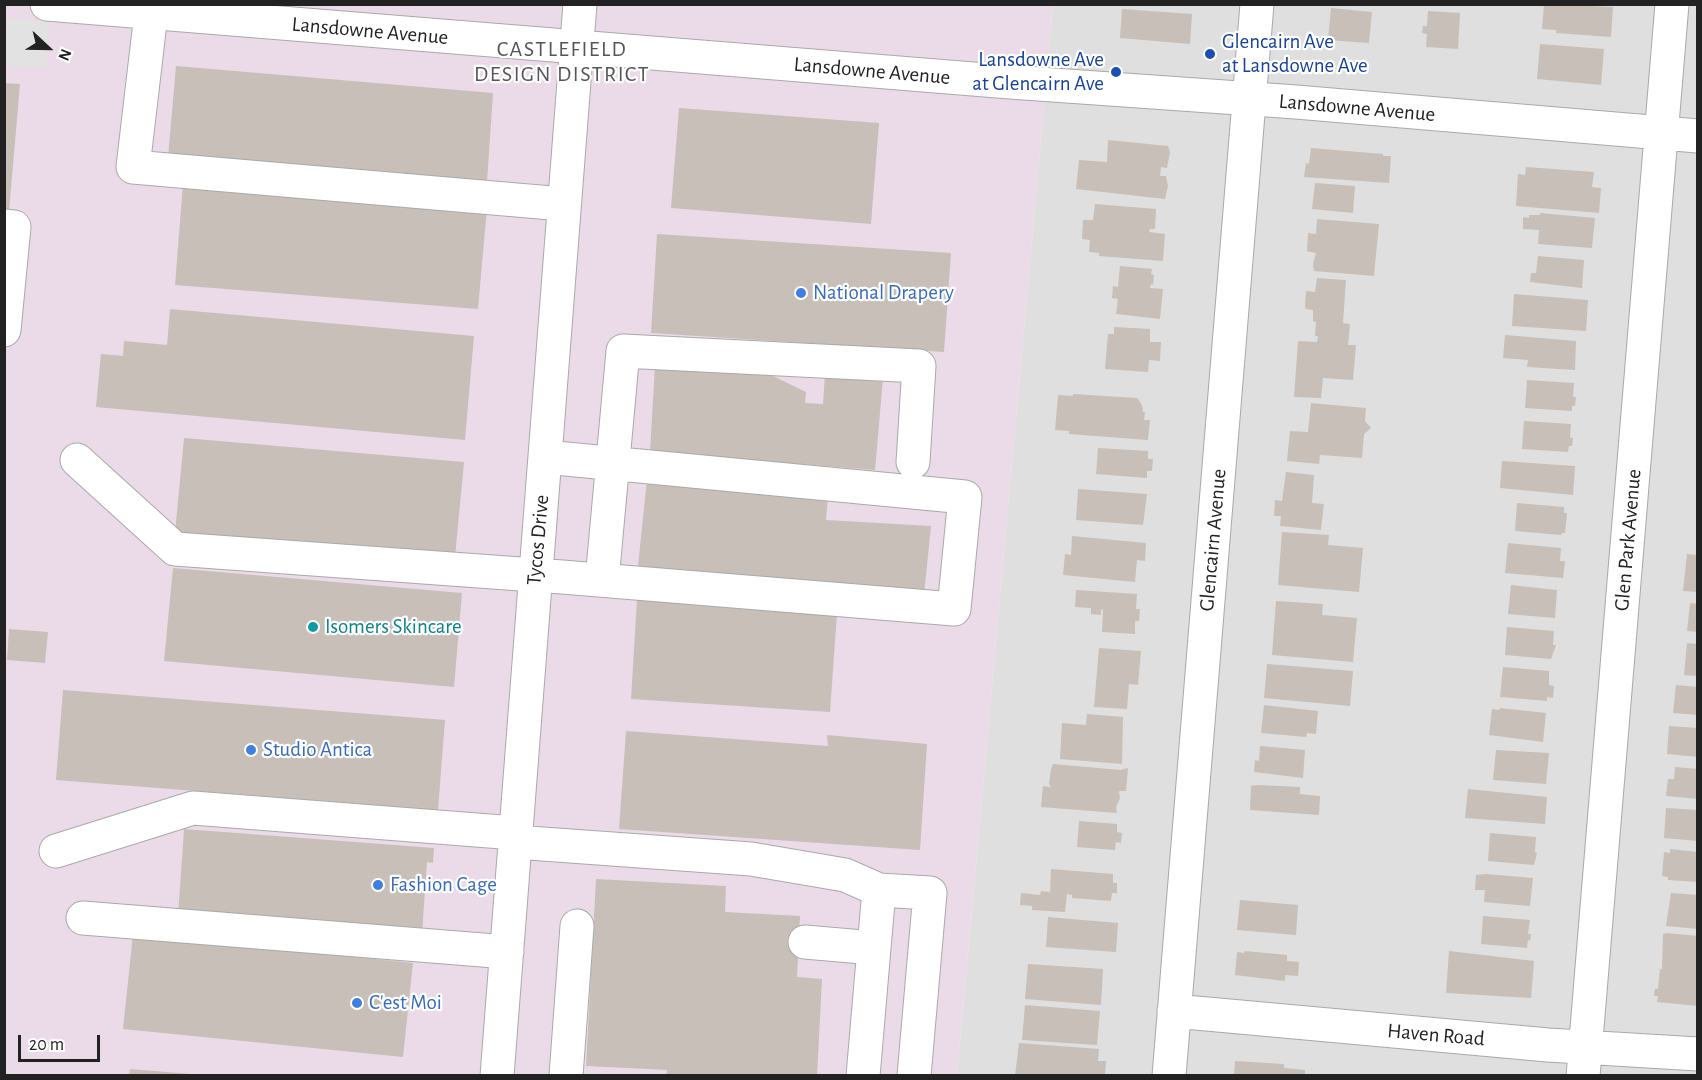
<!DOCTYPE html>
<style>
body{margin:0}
#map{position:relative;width:1702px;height:1080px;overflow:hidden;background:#f2efe9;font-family:"Alegreya Sans",sans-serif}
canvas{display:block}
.frame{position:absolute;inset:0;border:6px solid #222;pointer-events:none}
.north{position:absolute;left:18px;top:18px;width:60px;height:60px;-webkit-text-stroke:4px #fff;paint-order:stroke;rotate:112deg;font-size:16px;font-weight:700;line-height:24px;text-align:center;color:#222}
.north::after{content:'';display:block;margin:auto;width:21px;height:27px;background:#222;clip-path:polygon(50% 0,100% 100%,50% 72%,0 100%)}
.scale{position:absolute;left:18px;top:1035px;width:82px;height:27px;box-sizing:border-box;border:3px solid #222;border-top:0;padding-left:8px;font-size:18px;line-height:21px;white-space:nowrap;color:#222;-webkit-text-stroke:4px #fff;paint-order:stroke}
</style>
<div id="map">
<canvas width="1702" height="1080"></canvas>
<div class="frame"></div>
<div class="north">N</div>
<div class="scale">20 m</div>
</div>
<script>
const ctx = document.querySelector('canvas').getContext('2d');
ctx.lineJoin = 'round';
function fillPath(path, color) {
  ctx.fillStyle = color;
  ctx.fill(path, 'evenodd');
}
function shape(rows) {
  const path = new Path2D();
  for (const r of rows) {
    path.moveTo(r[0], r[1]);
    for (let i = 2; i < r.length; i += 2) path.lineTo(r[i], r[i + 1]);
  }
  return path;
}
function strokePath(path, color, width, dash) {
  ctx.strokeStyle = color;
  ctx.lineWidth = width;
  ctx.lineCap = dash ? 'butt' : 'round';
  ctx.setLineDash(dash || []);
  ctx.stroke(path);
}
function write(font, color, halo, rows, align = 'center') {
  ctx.font = font + ' "Alegreya Sans",sans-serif';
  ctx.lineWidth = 4.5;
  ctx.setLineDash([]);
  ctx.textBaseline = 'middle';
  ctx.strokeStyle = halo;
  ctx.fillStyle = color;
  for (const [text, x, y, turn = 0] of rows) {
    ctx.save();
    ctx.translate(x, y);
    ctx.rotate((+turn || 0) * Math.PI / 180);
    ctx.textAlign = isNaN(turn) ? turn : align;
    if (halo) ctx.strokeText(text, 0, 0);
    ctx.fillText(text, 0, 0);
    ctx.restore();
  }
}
fillPath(shape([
 [1053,5,1697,5,1697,1075,957,1076]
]), '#e0dfdf');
fillPath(shape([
 [5,5,1053,5,957,1075,5,1076]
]), '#ebdbe8');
fillPath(shape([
 [4,18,49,21,46,68,5,66]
]), '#e2e2e2');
fillPath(shape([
 [1544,4,1613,7,1611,37,1556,33,1556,30,1542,29],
 [1331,8,1372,12,1369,43,1328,40],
 [1122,9,1192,14,1190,44,1120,38],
 [1428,11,1460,13,1458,49,1426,47,1427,34,1422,33,1423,26,1427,26],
 [1540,44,1604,49,1601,85,1537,79],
 [176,66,493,93,487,182,168,157],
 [4,83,20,84,9,211,4,210],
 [679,108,879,123,871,224,671,208],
 [1108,140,1168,146,1170,152,1167,168,1161,167,1160,176,1166,176,1168,186,1165,199,1076,189,1079,160,1107,162],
 [1311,148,1383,154,1383,156,1391,156,1389,183,1304,177,1306,163,1309,164],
 [1526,167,1594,172,1592,187,1601,188,1599,213,1516,206,1518,174,1525,175],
 [1315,183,1355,186,1353,213,1312,209],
 [183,184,487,208,478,309,175,285],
 [1095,204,1156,209,1155,229,1150,229,1149,232,1165,234,1163,261,1099,256,1099,253,1089,252,1090,240,1082,239,1083,220,1093,220],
 [1540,213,1595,218,1592,248,1538,244,1539,230,1523,229,1523,217,1529,218,1529,215,1540,215],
 [1317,219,1379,224,1374,276,1314,271,1313,264,1316,253,1307,251,1308,233,1316,234],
 [657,234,951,253,944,352,651,333],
 [1538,256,1584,260,1582,288,1530,282,1531,273,1536,273],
 [1120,266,1152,269,1151,274,1154,275,1153,285,1151,284,1150,288,1163,289,1160,319,1116,314,1118,299,1112,298,1113,286,1118,287],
 [1317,278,1346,280,1343,323,1350,324,1348,345,1356,345,1353,380,1323,378,1321,398,1294,397,1298,341,1317,342,1318,336,1315,336,1316,322,1313,321,1313,310,1306,309,1305,306,1306,291,1315,292],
 [1514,294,1588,300,1586,331,1512,326],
 [170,309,474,336,465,440,96,407,101,354,123,356,124,341,167,345],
 [1114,327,1150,329,1150,342,1161,342,1160,361,1149,360,1148,372,1105,369,1108,334,1114,334],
 [1505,335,1576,341,1575,370,1527,367,1528,360,1503,358],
 [655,365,769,374,806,392,805,403,823,404,825,374,883,378,875,470,650,452],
 [1527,380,1574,383,1573,397,1576,397,1575,406,1572,406,1572,411,1525,408],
 [1073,394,1137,398,1142,405,1143,412,1145,412,1144,420,1150,420,1148,440,1069,434,1069,431,1055,430,1058,395,1073,396],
 [1311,403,1366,408,1365,421,1371,428,1364,434,1362,458,1320,455,1319,464,1287,461,1290,431,1308,432],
 [1524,421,1571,424,1570,438,1573,438,1572,446,1569,446,1568,452,1522,449],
 [184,438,464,462,455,557,175,533],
 [1098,448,1148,451,1148,459,1153,459,1152,471,1147,471,1147,478,1096,474],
 [1502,461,1575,466,1573,495,1500,488],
 [1286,472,1314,475,1312,503,1324,504,1321,530,1280,526,1281,516,1274,516,1275,500,1282,501],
 [647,479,828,497,826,520,931,526,923,605,637,576],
 [1078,489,1147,494,1143,525,1076,520],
 [1517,503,1564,507,1564,513,1567,513,1565,533,1562,533,1561,535,1515,531],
 [1282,532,1329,535,1328,545,1363,548,1359,592,1278,585],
 [1072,536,1146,543,1145,561,1137,560,1135,582,1063,575,1065,554,1071,555],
 [1508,543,1561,548,1560,561,1565,561,1563,578,1505,573],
 [1687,554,1698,555,1698,592,1683,591],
 [173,568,462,593,454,687,164,661],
 [1511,585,1557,590,1555,618,1508,614],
 [1076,590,1137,594,1136,609,1140,609,1139,621,1135,621,1135,634,1102,632,1103,610,1101,609,1101,615,1091,614,1091,608,1075,607],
 [637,600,837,613,830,712,631,699],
 [1276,601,1323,604,1322,615,1357,618,1353,662,1272,655],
 [1690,603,1698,604,1698,632,1687,631],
 [1507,627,1554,631,1553,645,1556,645,1551,659,1505,655],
 [9,629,48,632,45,663,7,660],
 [1687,643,1698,644,1698,676,1684,675],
 [1099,648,1141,651,1138,685,1129,684,1127,709,1094,707],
 [1267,664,1353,671,1350,706,1264,698],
 [1503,667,1549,671,1549,685,1554,686,1553,698,1547,697,1547,701,1500,697],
 [1676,685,1698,687,1698,715,1673,713],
 [63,690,445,720,438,810,56,780],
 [1264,705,1318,711,1316,734,1307,733,1306,737,1261,733],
 [1500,708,1546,713,1543,742,1489,735,1492,709,1499,710],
 [1087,714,1123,717,1122,764,1060,759,1062,723,1086,725],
 [1669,726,1698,728,1698,757,1667,754],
 [626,731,828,746,827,735,927,744,920,850,619,829],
 [1260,746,1305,750,1303,778,1254,772,1255,760,1259,761],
 [1496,750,1549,753,1546,784,1493,780],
 [1053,764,1121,770,1128,768,1126,791,1119,791,1120,798,1116,807,1117,813,1041,807,1043,786,1051,787,1049,784,1051,769],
 [1675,767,1698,769,1698,799,1666,796,1668,779,1674,779],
 [1258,785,1300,787,1300,794,1320,796,1319,815,1250,810,1251,786],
 [1468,789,1547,797,1545,824,1465,818],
 [1666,808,1698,810,1698,841,1664,838],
 [1079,821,1117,824,1117,832,1122,833,1121,843,1116,842,1115,850,1077,847],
 [184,829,434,848,433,863,427,862,422,934,178,916],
 [1490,833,1536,837,1535,852,1537,853,1534,865,1488,861],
 [1670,849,1698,852,1698,882,1668,880,1668,877,1662,876,1664,852,1670,853],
 [1051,869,1113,874,1113,883,1117,883,1117,893,1112,893,1111,901,1072,898,1072,895,1067,894,1065,912,1032,910,1032,906,1020,905,1021,893,1040,895,1041,891,1050,892],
 [1486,874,1533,878,1530,906,1484,902,1485,890,1475,890,1476,875],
 [596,879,726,886,725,912,800,916,797,977,822,979,817,1076,666,1076,667,1070,586,1066],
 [1671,893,1698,895,1698,929,1666,926],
 [1240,900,1298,905,1296,935,1237,930],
 [1483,916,1530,920,1528,934,1531,934,1530,941,1528,940,1527,948,1481,944],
 [1048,917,1118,923,1116,952,1046,947],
 [1667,933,1698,936,1698,1006,1657,1002,1658,996,1654,996,1655,989,1658,989,1660,969,1662,969,1663,934],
 [133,934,413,963,403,1057,123,1029],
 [1245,951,1287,955,1287,961,1299,962,1298,976,1285,975,1285,981,1235,975,1237,952,1244,953],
 [1449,951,1534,961,1531,998,1446,993],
 [1028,964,1103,969,1101,1005,1025,999],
 [1025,1005,1100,1011,1097,1045,1022,1040],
 [1019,1043,1099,1049,1098,1061,1106,1061,1105,1076,1015,1076],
 [1235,1061,1284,1064,1284,1068,1305,1070,1305,1076,1234,1076],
 [130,1069,191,1074,191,1076,129,1076]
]), '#c7bfb8');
const minor = shape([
 [47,4,1010,82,1296,102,1698,136],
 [151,14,133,167,563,204],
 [4,226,14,227,4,330],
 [77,460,175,549,562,577,954,609,965,497,545,457],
 [602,580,623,351,919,366,913,462],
 [515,842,751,859,845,875,879,890],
 [56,851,193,808,515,833],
 [83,918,507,952],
 [805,942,874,948],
 [1174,1011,1548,1045,1698,1054],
 [497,1076,580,4],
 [566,1076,577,926],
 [863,1076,879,890,930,893,914,1076],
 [1169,1076,1257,4],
 [1583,1076,1672,4]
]);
strokePath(minor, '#a9a9a9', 35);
strokePath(minor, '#fff', 33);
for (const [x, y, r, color] of [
 [1210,54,6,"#1a4fb4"],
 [1116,72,6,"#1a4fb4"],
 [801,293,6,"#3f7fe0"],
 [313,627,6,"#0f9aa8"],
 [251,750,6,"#3f7fe0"],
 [378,885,6,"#3f7fe0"],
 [357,1003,6,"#3f7fe0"]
]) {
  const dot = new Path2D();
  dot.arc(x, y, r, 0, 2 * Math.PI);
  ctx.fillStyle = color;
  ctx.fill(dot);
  strokePath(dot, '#fff', 2);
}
write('21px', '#222', '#fff', [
 ["Lansdowne Avenue",370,31,5],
 ["Lansdowne Avenue",872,71,5],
 ["Lansdowne Avenue",1357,108,5],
 ["Tycos Drive",538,540,-85],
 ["Glencairn Avenue",1213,540,-85],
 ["Glen Park Avenue",1628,540,-85],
 ["Haven Road",1436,1035,5]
]);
write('21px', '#164399', '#fff', [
 ["Glencairn Ave",1222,42],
 ["at Lansdowne Ave",1222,66],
 ["Lansdowne Ave",1104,60,"right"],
 ["at Glencairn Ave",1104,84,"right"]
], 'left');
write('21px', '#366cbe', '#fff', [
 ["National Drapery",813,293],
 ["Studio Antica",263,750],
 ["Fashion Cage",390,885],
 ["C'est Moi",369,1003]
], 'left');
write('21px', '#0d838f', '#fff', [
 ["Isomers Skincare",325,627]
], 'left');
ctx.letterSpacing = '1.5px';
write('22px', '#555', '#fff', [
 ["CASTLEFIELD",562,49],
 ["DESIGN DISTRICT",562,74]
]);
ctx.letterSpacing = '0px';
</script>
